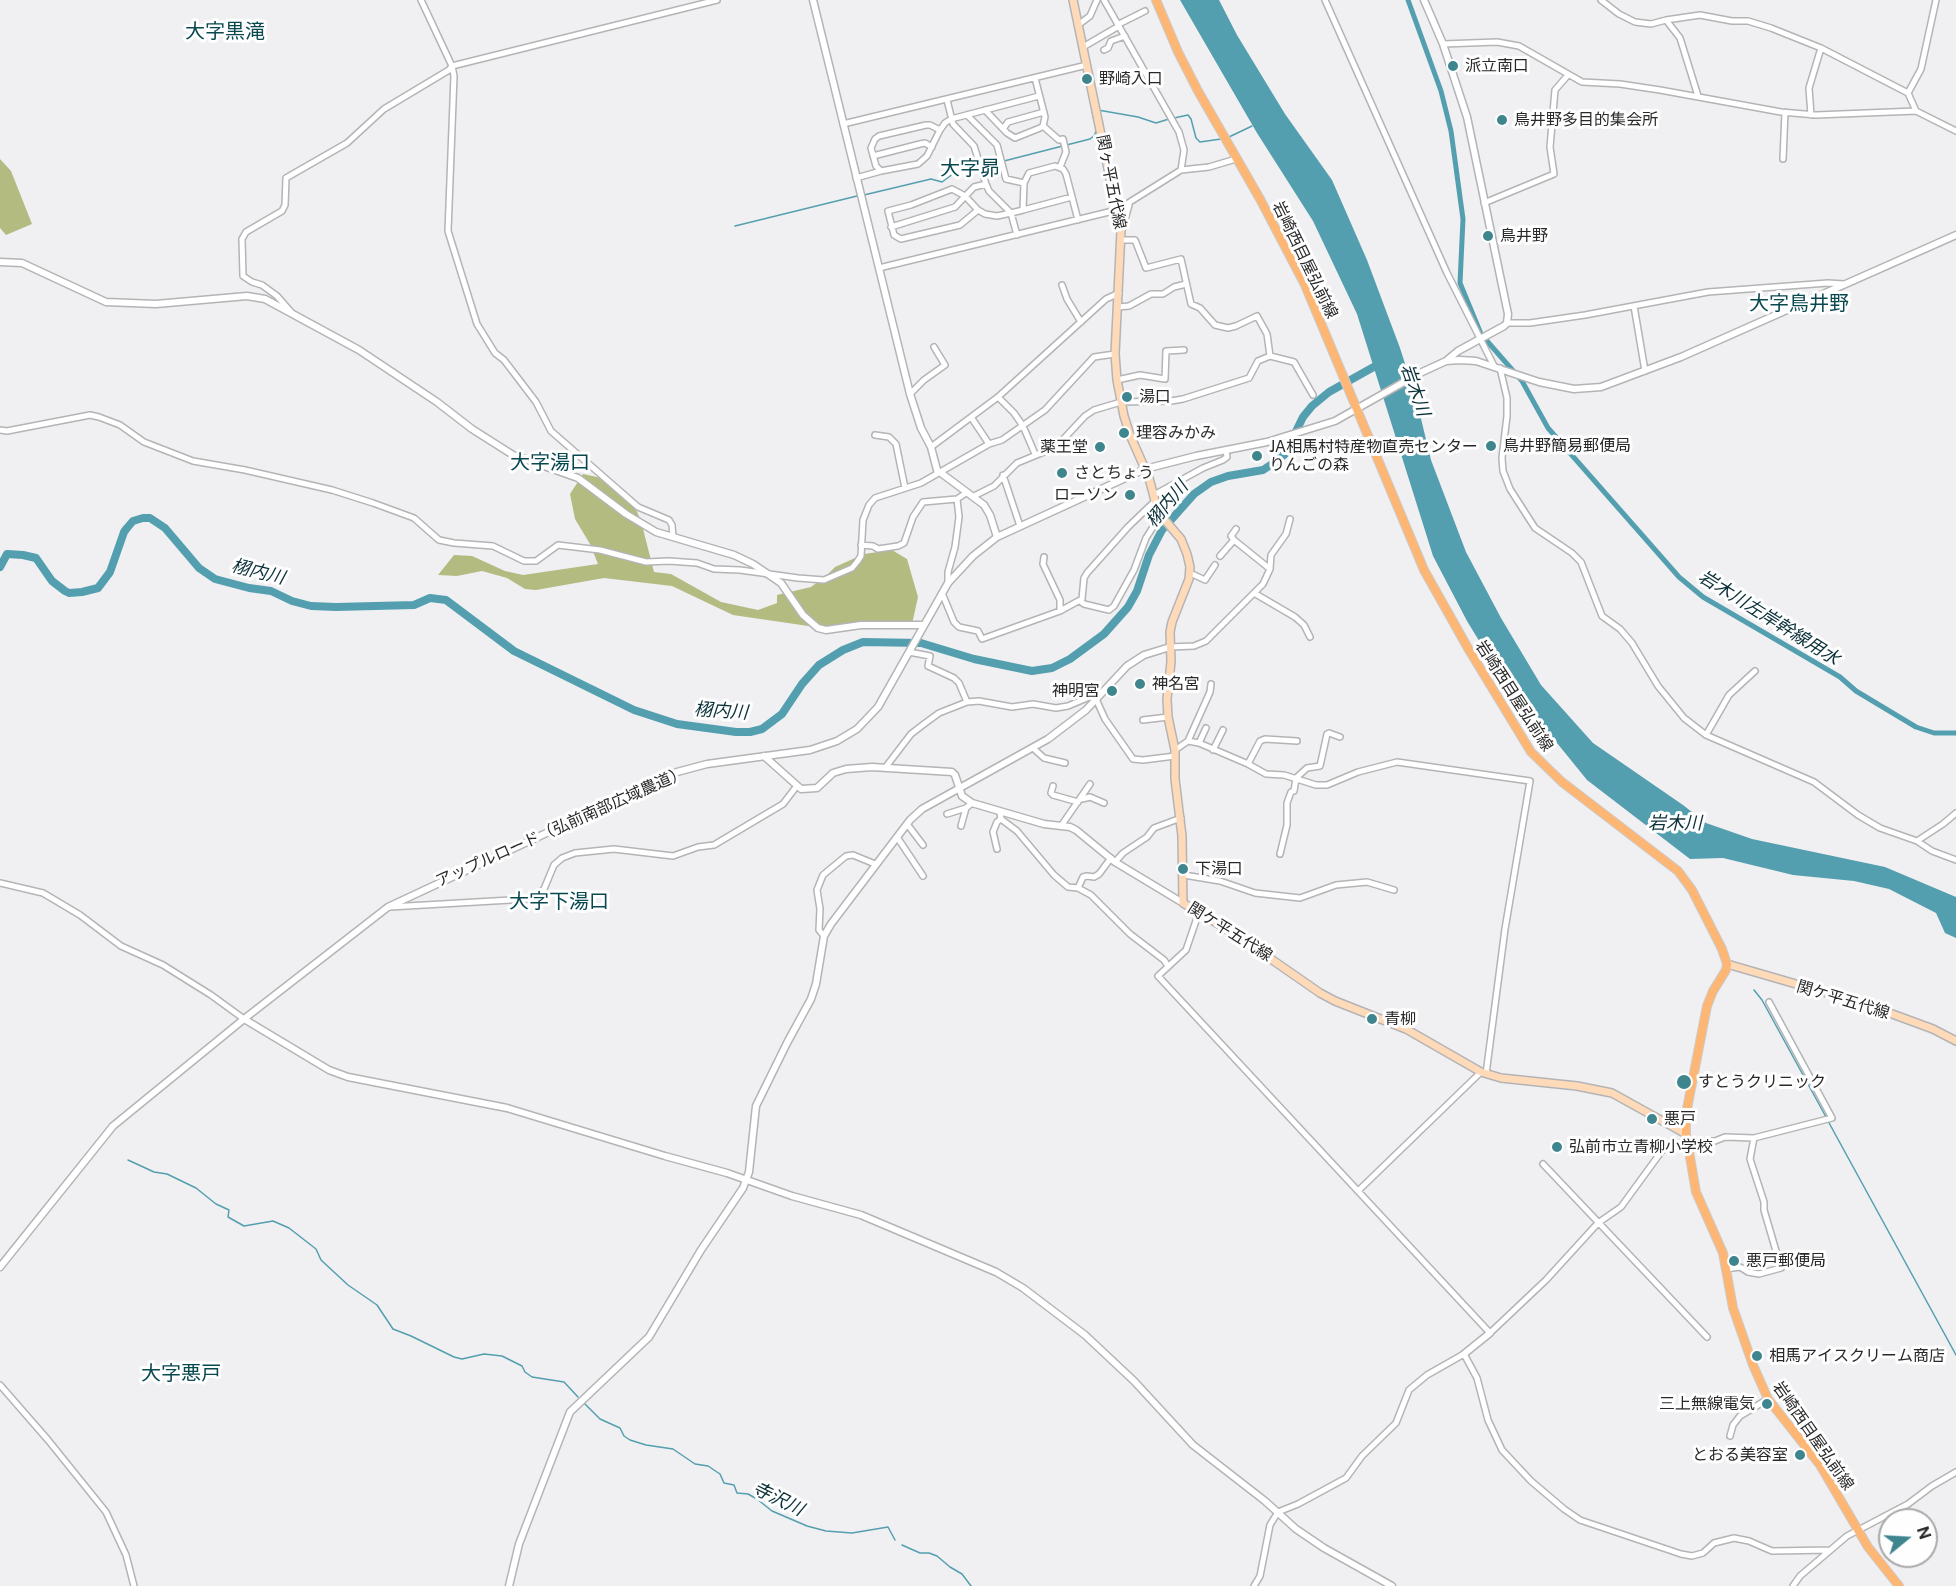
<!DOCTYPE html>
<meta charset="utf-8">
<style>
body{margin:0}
#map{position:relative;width:1956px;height:1586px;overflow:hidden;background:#f0f0f2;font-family:"Public Sans",sans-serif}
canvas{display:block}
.north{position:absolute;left:1878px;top:1508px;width:60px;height:60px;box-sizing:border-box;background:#fefeff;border:2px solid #a9a9aa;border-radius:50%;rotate:72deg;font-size:16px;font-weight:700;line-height:24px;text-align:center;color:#29292a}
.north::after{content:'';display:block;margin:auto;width:21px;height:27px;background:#3e858e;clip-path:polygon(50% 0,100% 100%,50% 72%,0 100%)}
</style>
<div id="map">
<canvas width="1956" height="1586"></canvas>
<div class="north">N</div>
</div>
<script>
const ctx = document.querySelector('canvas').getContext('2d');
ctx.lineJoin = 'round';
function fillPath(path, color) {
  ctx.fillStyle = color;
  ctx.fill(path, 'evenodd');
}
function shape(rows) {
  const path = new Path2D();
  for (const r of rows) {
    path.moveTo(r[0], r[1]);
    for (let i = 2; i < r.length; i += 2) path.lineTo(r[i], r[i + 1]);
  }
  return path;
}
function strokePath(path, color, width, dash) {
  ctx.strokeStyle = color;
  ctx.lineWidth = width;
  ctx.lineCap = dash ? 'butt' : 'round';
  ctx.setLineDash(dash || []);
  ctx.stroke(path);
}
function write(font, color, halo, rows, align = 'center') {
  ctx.font = font + ' "Public Sans","Noto Sans JP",sans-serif';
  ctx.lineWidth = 6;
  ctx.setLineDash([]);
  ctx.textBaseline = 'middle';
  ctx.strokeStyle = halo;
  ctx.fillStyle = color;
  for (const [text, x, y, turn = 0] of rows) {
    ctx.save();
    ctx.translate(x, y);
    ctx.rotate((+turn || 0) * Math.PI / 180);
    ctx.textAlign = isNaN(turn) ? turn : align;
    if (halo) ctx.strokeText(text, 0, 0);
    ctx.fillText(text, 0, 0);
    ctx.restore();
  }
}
fillPath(shape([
 [0,159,11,171,32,224,6,235,0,228],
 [583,474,606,479,632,500,641,521,654,572,671,574,721,602,758,610,777,603,777,595,811,587,827,575,835,567,864,554,892,550,907,559,918,597,912,624,822,628,733,615,672,586,604,578,536,590,525,589,507,578,482,571,457,576,438,575,454,555,472,556,505,571,523,575,598,564,590,544,575,519,570,494]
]), '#b3bb81');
fillPath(shape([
 [1180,0,1219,0,1237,35,1285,114,1332,180,1367,260,1400,348,1416,398,1431,460,1466,552,1501,618,1541,685,1593,743,1683,805,1706,823,1752,839,1885,867,1956,897,1956,938,1945,933,1936,913,1889,889,1854,881,1793,875,1723,858,1690,859,1587,780,1527,706,1509,690,1467,621,1433,556,1357,314,1313,221,1257,133]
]), '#549faf');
strokePath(shape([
 [1098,110,1138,117,1156,123,1169,119],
 [1174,118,1188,115,1191,119,1196,138,1200,142,1221,139],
 [1229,137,1252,126],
 [1004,161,1090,139,1095,135,1096,129,1092,111,1094,111],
 [984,166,1000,162],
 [864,195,931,179,942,182,953,174,979,167],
 [735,226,857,196],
 [1754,990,1762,1000,1826,1117],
 [1828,1121,1956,1355],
 [128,1160,154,1172,167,1174,196,1188,216,1204,229,1210,228,1217,244,1226,273,1221,289,1228,316,1249,321,1260,348,1285,377,1305,393,1329,411,1336,454,1357,462,1359,484,1354,502,1356,522,1366,525,1372,532,1377,564,1382,578,1397],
 [584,1403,600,1419,620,1428,624,1436,630,1440,646,1445,673,1449,695,1464,708,1466,720,1474,724,1483,734,1485,737,1493,748,1494,757,1499,772,1511,807,1526,826,1531,852,1533,888,1527,895,1540],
 [902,1545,920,1553,929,1553,937,1556,950,1567,962,1574,971,1586]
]), '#549faf', 1.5);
strokePath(shape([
 [1408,0,1441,91,1451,131,1463,219,1460,283,1481,334],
 [1487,341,1522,381,1548,428,1679,577,1703,597,1840,677,1856,691,1916,727,1934,733,1956,733]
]), '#549faf', 5);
strokePath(shape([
 [0,567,7,554,23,555,36,558,52,581,65,591,69,593,82,592,98,588,110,572,124,532,127,528,133,521,143,518,150,518,165,528,199,568,215,579,249,588,271,591,292,601,311,606,336,607,414,605,430,598,446,600,514,651,634,710,677,724,736,732,750,732,762,729,782,714,802,684,819,665,843,650,863,642,921,643,974,659,1032,671,1052,668,1070,659,1104,634,1128,607,1137,591,1149,555,1162,530,1194,494,1211,482,1228,476,1263,470,1272,464,1285,454,1303,417,1312,406,1329,392,1379,364,1383,364]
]), '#549faf', 8);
const minor = shape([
 [421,0,452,66,454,76,448,231,477,324,495,353,504,360,536,402,551,431,638,507,669,520,672,525,673,537],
 [1325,0,1447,273,1494,366],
 [1601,0,1619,14,1635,22,1651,24,1666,20,1680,38,1698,96],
 [1666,20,1700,15,1732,21,1748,21,1771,28,1821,48,1908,93],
 [1119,24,1145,11],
 [1078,25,1090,16,1097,0],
 [1443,44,1497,42,1519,46,1582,82,1620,84,1660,90,1781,112,1816,115,1916,111,1956,131],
 [1083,47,1119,26],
 [1104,50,1108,48,1111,41,1125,36],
 [947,100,953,124,974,146,986,184,989,191,1011,213,1017,235],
 [985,110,1007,133,1015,138,1040,128,1043,126,1045,117,1035,78],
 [1916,111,1908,93,1921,69,1936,0],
 [967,115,997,145,1006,179,1024,183],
 [1811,115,1809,88,1821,48],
 [843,124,1087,65],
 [1043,126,1059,140,1063,139,1066,152,1060,167],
 [1003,129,1008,122,1044,112],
 [873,156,920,144,925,143,932,147],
 [1783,159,1785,112],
 [1181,170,1209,167,1236,159],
 [881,171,876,166,871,148,875,139,879,136,926,125,930,125,940,130,945,123,951,119,1039,96],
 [856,178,881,171,918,164,927,156,940,130],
 [1484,203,1554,174,1550,147,1555,90,1568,75],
 [978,210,960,225,901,239,894,235,888,211,911,205,952,189,965,196,978,210,985,214,997,216,1011,213,1023,210,1024,183,1029,173,1055,166,1063,169,1066,174,1078,220],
 [1023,210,1072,197],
 [891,227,955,207,974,187,986,184],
 [1122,230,1129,205],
 [1122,240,1135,240,1146,268,1181,259,1191,304,1200,308,1215,325,1228,328,1236,326,1257,316,1267,334,1270,356],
 [879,268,1117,210,1181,170,1184,150,1179,132,1104,0],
 [1062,285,1067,299,1081,322],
 [1634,306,1645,371],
 [1118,307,1129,306,1151,294,1163,294,1174,287,1186,284],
 [291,312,277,296,262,285,252,282,243,276,242,239,246,232,282,211,285,205,286,178,347,143,384,109,449,70,452,66,717,0],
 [1507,323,1530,323,1585,315,1708,292,1828,283,1844,284],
 [1500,368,1507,398,1507,416,1502,458,1503,471,1510,489,1535,528,1572,553,1581,562,1602,616,1620,629,1632,643,1658,686,1684,718,1706,735,1814,782,1858,815,1880,828,1917,841,1932,851,1956,860],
 [1117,380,1140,375,1165,379,1166,351,1184,350],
 [910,394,924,380,945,365,934,347],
 [998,397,1014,413,1023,426,1035,454],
 [971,417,989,444],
 [0,430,7,431,90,415,99,417,120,425,144,442,193,461,245,470,332,490,373,503,414,518,439,540,454,543,493,546,524,561,536,561,558,545,600,550,646,562,669,561,697,563,714,569,740,570,798,578,824,580,852,568,857,562,861,556,863,520,869,505,875,498,921,483,989,444,1002,440,1045,410,1094,357,1115,354],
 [875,435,889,437,896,444,905,488],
 [931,447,998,397,1106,299,1119,293],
 [1003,475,1020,526],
 [1154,495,1203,468,1223,460,1227,457,1226,450],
 [974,496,994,486,1017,463,1056,447,1085,416,1094,410,1121,402,1171,401,1183,399,1249,378,1258,361,1270,356,1294,362,1313,395],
 [1234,540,1270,569],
 [861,545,873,546,878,549,898,546,904,543,913,517,923,502,957,499],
 [1220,556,1234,540,1231,536,1236,529],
 [1044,557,1043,564,1060,600,1060,611],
 [1190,573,1205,580,1215,565],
 [948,583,948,572,955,547,959,517,957,499,966,493],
 [942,593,954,622,959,627,978,631,982,639,1060,611,1082,599,1084,578,1087,573,1128,527,1155,501],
 [1254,593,1295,617,1304,625,1310,637],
 [1080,601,1084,604,1109,610,1114,606,1134,570,1146,538,1160,516],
 [1170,647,1194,646,1206,641,1263,584,1270,569,1271,555,1286,534,1290,519],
 [909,652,930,656,928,666,954,678,959,683,967,702],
 [1096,699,1105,719,1133,759,1143,760,1175,756],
 [1143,720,1168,717],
 [1706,735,1729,695,1755,671],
 [1188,741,1210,692,1211,684],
 [1199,743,1206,728],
 [1033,748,1044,758,1065,763],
 [1175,750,1188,741,1199,743,1248,764,1266,774,1284,775,1316,785,1327,785,1358,772,1397,762,1530,781,1505,929,1486,1074],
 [1213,750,1223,730],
 [1248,764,1260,741,1265,739,1297,741],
 [885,768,911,734,924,724,939,713,967,702,979,701,1012,707,1033,704,1056,708,1068,706,1094,695,1099,696],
 [1053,786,1051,793,1053,795,1078,802],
 [1082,799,1090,797,1104,803],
 [1000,813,1001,819,1017,831,1054,875,1068,887,1078,888,1091,895,1130,934,1164,960,1168,966],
 [947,814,966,808,972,803],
 [907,824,923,845],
 [961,826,966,808],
 [1061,826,1090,784],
 [897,837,923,876],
 [1917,841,1943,824,1956,813],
 [997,849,993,832,997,822,1001,819],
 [1280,854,1287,825,1287,803,1291,792,1294,791,1296,778,1307,768,1320,766,1327,734,1329,733,1340,737],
 [1115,862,1123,853,1147,837,1154,828,1181,818],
 [1184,875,1220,881,1255,893,1300,898,1336,885,1367,882,1394,890],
 [0,883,43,893,80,915,121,946,163,965,211,995,244,1019],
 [1078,888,1083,877,1087,876,1094,877,1099,874,1111,858],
 [390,907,528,899,538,895,544,889,554,865,562,858,575,853,614,849,673,856,698,847,714,845,783,804,796,787],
 [1199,912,1186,950,1158,976,1490,1333,1546,1280,1598,1223,1621,1207,1664,1148,1687,1141,1715,1141,1725,1137,1754,1138,1832,1118,1769,1002],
 [824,936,819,930,820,909,817,890,823,875,846,856,853,855,875,864],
 [1543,1164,1707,1337],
 [1358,1191,1481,1072],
 [1726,1269,1740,1267,1748,1272,1759,1274,1781,1268,1764,1210,1764,1202,1750,1159,1754,1138],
 [0,1385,48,1440,106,1512,126,1555,134,1586],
 [1730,1436,1733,1425,1740,1416,1768,1399],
 [1254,1586,1260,1576,1270,1525,1278,1512,1298,1504,1346,1478,1362,1456,1396,1423,1409,1390,1427,1375,1464,1354,1477,1378,1488,1420,1502,1450,1531,1481,1564,1509,1580,1520,1681,1554,1692,1556,1703,1553,1714,1543,1734,1538,1749,1541,1772,1551,1830,1550],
 [1793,1586,1800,1576,1847,1536,1908,1504,1932,1486,1956,1472]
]);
const tertiary = shape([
 [813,0,910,394,921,428,931,447,937,470,984,505,990,515,997,537],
 [1424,0,1443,44,1467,117,1508,314,1507,323,1504,326,1458,351,1446,361],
 [0,262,22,263,106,302,156,304,247,296,265,299,359,350,437,402,472,429,513,455,578,478,626,514,656,532,734,555,753,564,781,583,803,615,818,628,826,630,861,625,924,625],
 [764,756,801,789,817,788,833,773,846,769,872,767,952,772,955,775,962,796,972,803,1044,824,1070,827,1076,830,1115,862,1183,903],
 [244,1019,329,1070,348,1077,507,1108,665,1156,727,1173,792,1196,861,1215,996,1272,1023,1288,1085,1335,1134,1381,1193,1445,1265,1501,1296,1529,1324,1548,1392,1586],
 [0,1267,113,1126,244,1019,388,907,677,772,707,764,810,750,837,741,857,729,878,707,948,583,973,556,997,537,1145,469,1196,456,1267,442,1335,421,1420,373,1446,361,1460,360,1476,361,1539,382,1574,389,1601,387,1681,357,1956,235],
 [1464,1354,1490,1333],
 [509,1586,519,1544,570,1412,649,1337,701,1250,743,1188,749,1172,756,1106,787,1043,811,999,816,984,824,936,831,924,910,820,922,809,1048,739,1086,710,1127,666,1144,655,1170,647]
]);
const secondary = shape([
 [1073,0,1121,231,1115,354,1117,380,1124,416,1130,435,1149,478,1158,512,1181,539,1187,554,1190,567,1189,579,1172,622,1170,632,1171,662,1167,699,1168,717,1175,750,1175,779,1182,836,1183,903,1235,934,1320,993,1335,1001,1406,1029,1481,1072,1501,1078,1577,1086,1612,1093,1686,1134],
 [1727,964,1865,1004,1933,1029,1956,1041]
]);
const primary = shape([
 [1156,0,1178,52,1198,91,1260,199,1305,285,1424,570,1469,650,1531,752,1562,782,1678,871,1692,890,1722,949,1727,964,1726,970,1713,991,1707,1006,1686,1114,1686,1134,1696,1192,1723,1253,1733,1308,1753,1365,1768,1399,1820,1465,1868,1547,1899,1586]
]);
strokePath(minor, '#b4b4b6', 8);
strokePath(tertiary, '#b4b4b6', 9);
strokePath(secondary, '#b4b4b6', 10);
strokePath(primary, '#ccc', 10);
strokePath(minor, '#fff', 5);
strokePath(tertiary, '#fff', 6);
strokePath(secondary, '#fedab9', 7);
strokePath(primary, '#fdb673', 8);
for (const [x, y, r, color] of [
 [1453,66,6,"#3e858e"],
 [1087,79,6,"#3e858e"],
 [1502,120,6,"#3e858e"],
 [1488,236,6,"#3e858e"],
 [1127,397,6,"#3e858e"],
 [1124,433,6,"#3e858e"],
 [1491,446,6,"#3e858e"],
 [1100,447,6,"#3e858e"],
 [1257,456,6,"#3e858e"],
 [1062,473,6,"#3e858e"],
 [1130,495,6,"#3e858e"],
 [1140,684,6,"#3e858e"],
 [1112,691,6,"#3e858e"],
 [1183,869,6,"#3e858e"],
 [1372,1019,6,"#3e858e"],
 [1684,1082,8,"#3e858e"],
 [1652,1119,6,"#3e858e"],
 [1557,1147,6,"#3e858e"],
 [1734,1261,6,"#3e858e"],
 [1757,1356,6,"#3e858e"],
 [1767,1404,6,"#3e858e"],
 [1800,1455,6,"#3e858e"]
]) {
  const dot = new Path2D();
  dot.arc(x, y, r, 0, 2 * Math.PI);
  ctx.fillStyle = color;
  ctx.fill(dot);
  strokePath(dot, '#fefeff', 2);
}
write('16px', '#29292a', '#fefeff', [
 ["派立南口",1465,66],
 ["野崎入口",1099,79],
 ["鳥井野多目的集会所",1514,120],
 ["鳥井野",1500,236],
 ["湯口",1139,397],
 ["理容みかみ",1136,433],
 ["鳥井野簡易郵便局",1503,446],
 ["薬王堂",1088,447,"right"],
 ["JA相馬村特産物直売センター",1269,447],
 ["りんごの森",1269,465],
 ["さとちょう",1074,473],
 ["ローソン",1118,495,"right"],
 ["神名宮",1152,684],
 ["神明宮",1100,691,"right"],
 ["下湯口",1195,869],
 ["青柳",1384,1019],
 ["すとうクリニック",1698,1082],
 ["悪戸",1664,1119],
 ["弘前市立青柳小学校",1569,1147],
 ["悪戸郵便局",1746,1261],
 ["相馬アイスクリーム商店",1769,1356],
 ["三上無線電気",1755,1404,"right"],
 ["とおる美容室",1788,1455,"right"]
], 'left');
write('16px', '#29292a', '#fefeff', [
 ["関ヶ平五代線",1111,182,79],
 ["岩崎西目屋弘前線",1305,260,64],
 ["岩崎西目屋弘前線",1514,696,57],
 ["アップルロード（弘前南部広域農道）",561,827,-24],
 ["関ケ平五代線",1230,932,32],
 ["関ケ平五代線",1843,1000,17],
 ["岩崎西目屋弘前線",1813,1436,55]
]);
write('italic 18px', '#0b3138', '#fefeff', [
 ["岩木川",1415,390,71],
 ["栩内川",1167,504,-50],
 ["栩内川",258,572,14],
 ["岩木川左岸幹線用水",1769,618,32],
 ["栩内川",721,711,4],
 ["岩木川",1675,823],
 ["寺沢川",778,1499,26]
]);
write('20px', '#08484f', '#fefeff', [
 ["大字黒滝",225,32],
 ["大字昴",970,169],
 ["大字鳥井野",1799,304],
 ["大字湯口",550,463],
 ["大字下湯口",559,902],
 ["大字悪戸",181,1374]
]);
</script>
